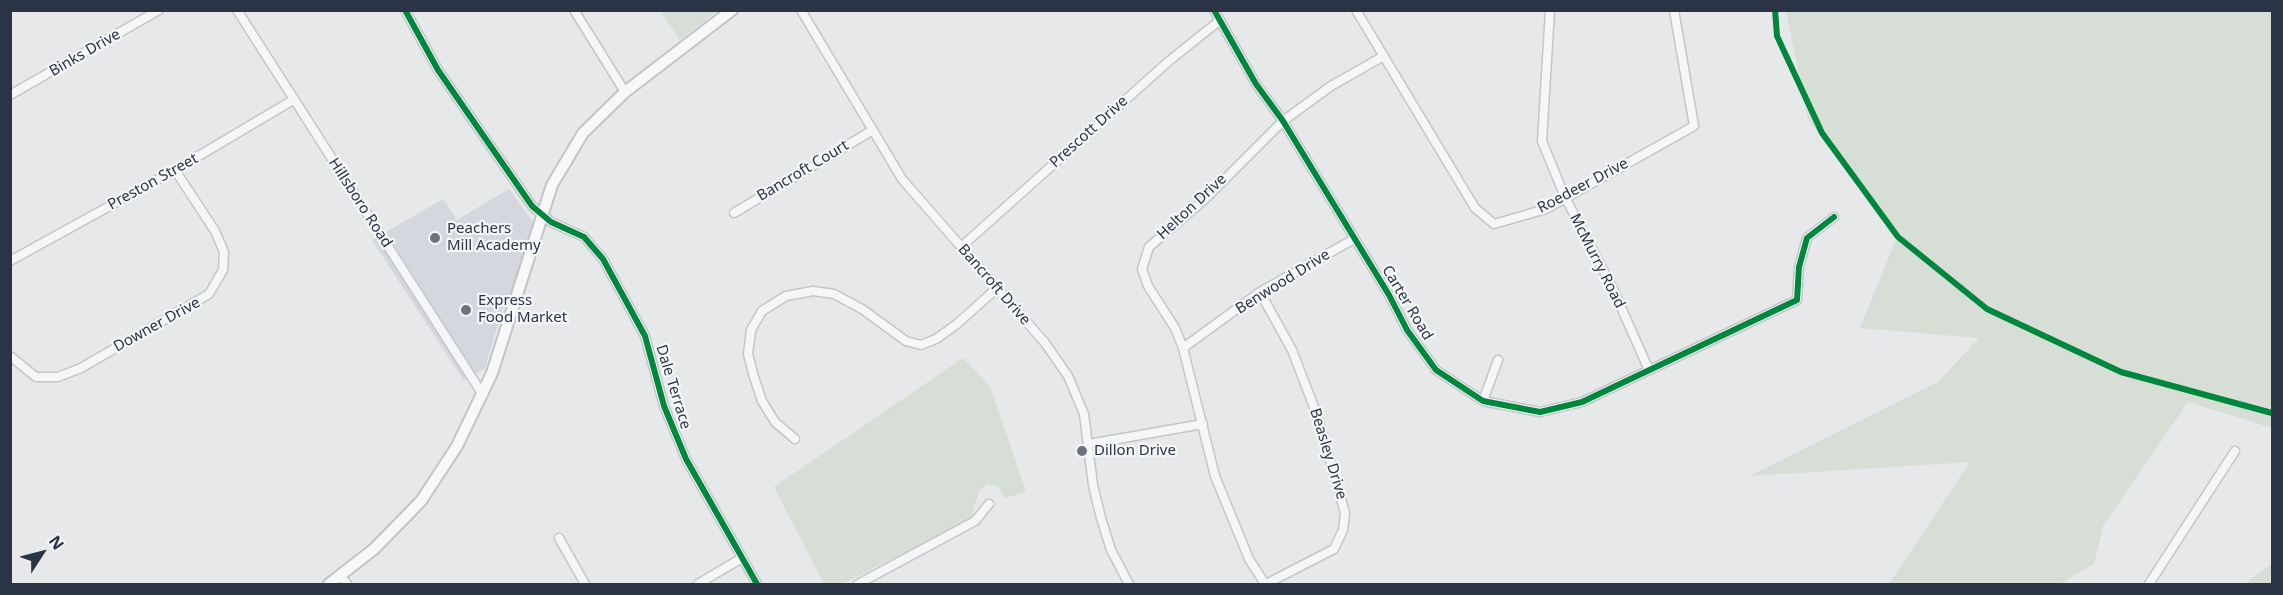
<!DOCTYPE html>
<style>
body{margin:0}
#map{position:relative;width:2283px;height:595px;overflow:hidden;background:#e6e8ea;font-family:"Noto Sans",sans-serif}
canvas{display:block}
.frame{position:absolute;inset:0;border:12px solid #2b3445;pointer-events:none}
.north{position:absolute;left:12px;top:523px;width:60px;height:60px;-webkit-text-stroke:4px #f4f6f9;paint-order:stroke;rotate:54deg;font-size:16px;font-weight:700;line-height:24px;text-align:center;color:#2b3445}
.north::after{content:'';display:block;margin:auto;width:21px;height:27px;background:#2b3445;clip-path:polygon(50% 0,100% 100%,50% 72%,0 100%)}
</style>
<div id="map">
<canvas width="2283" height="595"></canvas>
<div class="frame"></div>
<div class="north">N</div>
</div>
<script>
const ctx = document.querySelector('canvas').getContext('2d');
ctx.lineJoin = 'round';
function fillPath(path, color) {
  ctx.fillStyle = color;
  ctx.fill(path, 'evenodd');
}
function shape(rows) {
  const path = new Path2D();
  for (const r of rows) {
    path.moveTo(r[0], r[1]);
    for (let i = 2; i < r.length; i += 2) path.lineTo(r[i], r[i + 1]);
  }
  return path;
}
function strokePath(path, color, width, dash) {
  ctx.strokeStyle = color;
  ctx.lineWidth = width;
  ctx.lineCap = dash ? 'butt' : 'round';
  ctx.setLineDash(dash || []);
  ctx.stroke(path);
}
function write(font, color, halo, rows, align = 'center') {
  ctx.font = font + ' "Noto Sans",sans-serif';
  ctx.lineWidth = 4.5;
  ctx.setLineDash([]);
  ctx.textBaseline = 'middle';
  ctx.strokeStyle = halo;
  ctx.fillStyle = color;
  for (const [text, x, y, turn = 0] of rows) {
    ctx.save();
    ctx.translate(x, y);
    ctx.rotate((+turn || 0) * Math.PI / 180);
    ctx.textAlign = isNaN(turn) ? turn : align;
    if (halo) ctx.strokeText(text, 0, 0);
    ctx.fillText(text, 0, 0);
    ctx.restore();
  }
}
fillPath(shape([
 [509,189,542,235,518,310,503,307,485,368,464,381,372,240,443,199,457,220]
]), '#d4d7dd');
fillPath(shape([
 [660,11,717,11,680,40],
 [1786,11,2272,11,2272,428,2188,402,2103,526,2094,564,2060,584,1889,584,1970,462,1750,476,1938,382,1979,338,1860,328,1897,237,1808,120],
 [963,358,990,386,1026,492,1005,498,997,486,987,484,979,491,972,515,964,523,842,584,824,584,774,487],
 [2272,564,2272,584,2244,584]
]), '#d6ded6');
const minor = shape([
 [237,10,483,395],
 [405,10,438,70,532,206,551,222,584,237,603,259,645,336,664,406,686,459,757,584],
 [574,10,625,92],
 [801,10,902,179,1045,343,1068,376,1084,414,1093,485,1101,518,1111,550,1129,584],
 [1214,10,1256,84,1283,121,1389,295,1407,330,1436,370,1483,401,1540,412,1582,402,1797,300,1799,267,1807,238,1834,217],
 [1356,10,1475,208,1494,224,1546,209,1694,126,1674,10],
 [1550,10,1542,141,1565,197,1613,289,1648,368],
 [10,95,159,10],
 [734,213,873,130],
 [961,247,1169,61,1219,21],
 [10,261,175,170,293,100],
 [1260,292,1292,350,1317,415,1345,513,1343,530,1334,549,1266,584],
 [1183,348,1260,292,1354,239],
 [10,356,36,377,58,377,81,368,209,294,223,270,224,252,215,231,175,170],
 [1483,401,1498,360],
 [795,439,775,422,762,401,754,377,748,354,751,330,762,311,786,296,813,291,834,294,862,309,906,341,921,345,936,339,957,324,997,288],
 [1089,444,1203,424],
 [559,538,585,584],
 [341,576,347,584],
 [698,584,742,558],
 [858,584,975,521,989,504],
 [1265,584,1249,559,1215,476,1183,348,1175,328,1148,286,1142,269,1149,247,1205,199,1283,121,1331,86,1382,57],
 [2149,584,2235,451]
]);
const major = shape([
 [329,584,374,549,421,501,457,446,492,373,552,185,583,133,625,92,732,10]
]);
strokePath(minor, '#c4c6c8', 11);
strokePath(major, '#c2c5c8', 14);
strokePath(minor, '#f5f6f7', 8);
strokePath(major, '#f8f8f8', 10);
strokePath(shape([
 [405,10,438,70,532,206,551,222,584,237,603,259,645,336,664,406,686,459,757,584],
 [1214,10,1256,84,1283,121,1389,295,1407,330,1436,370,1483,401,1540,412,1582,402,1797,300,1799,267,1807,238,1834,217],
 [1775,10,1777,36,1822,133,1898,237,1987,309,2121,372,2272,413]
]), '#00873e', 6);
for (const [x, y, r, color] of [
 [435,238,6,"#6c737f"],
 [466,310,6,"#6c737f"],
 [1082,451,6,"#6c737f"]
]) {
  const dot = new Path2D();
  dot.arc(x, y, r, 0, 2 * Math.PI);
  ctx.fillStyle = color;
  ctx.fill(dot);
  strokePath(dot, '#f4f6f9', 2);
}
write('15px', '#2b3445', '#f4f6f9', [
 ["Binks Drive",85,53,-30],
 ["Prescott Drive",1089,132,-42],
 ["Bancroft Court",803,171,-31],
 ["Preston Street",153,182,-29],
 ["Roedeer Drive",1583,186,-28],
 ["Hillsboro Road",360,203,57],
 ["Helton Drive",1192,207,-43],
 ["McMurry Road",1597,261,63],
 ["Benwood Drive",1283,282,-32],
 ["Bancroft Drive",994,285,49],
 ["Carter Road",1407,303,59],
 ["Downer Drive",157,325,-29],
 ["Dale Terrace",673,387,73],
 ["Beasley Drive",1328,454,73]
]);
write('15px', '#2b3445', '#f4f6f9', [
 ["Peachers",447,229],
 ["Mill Academy",447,246],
 ["Express",478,301],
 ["Food Market",478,318],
 ["Dillon Drive",1094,451]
], 'left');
</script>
